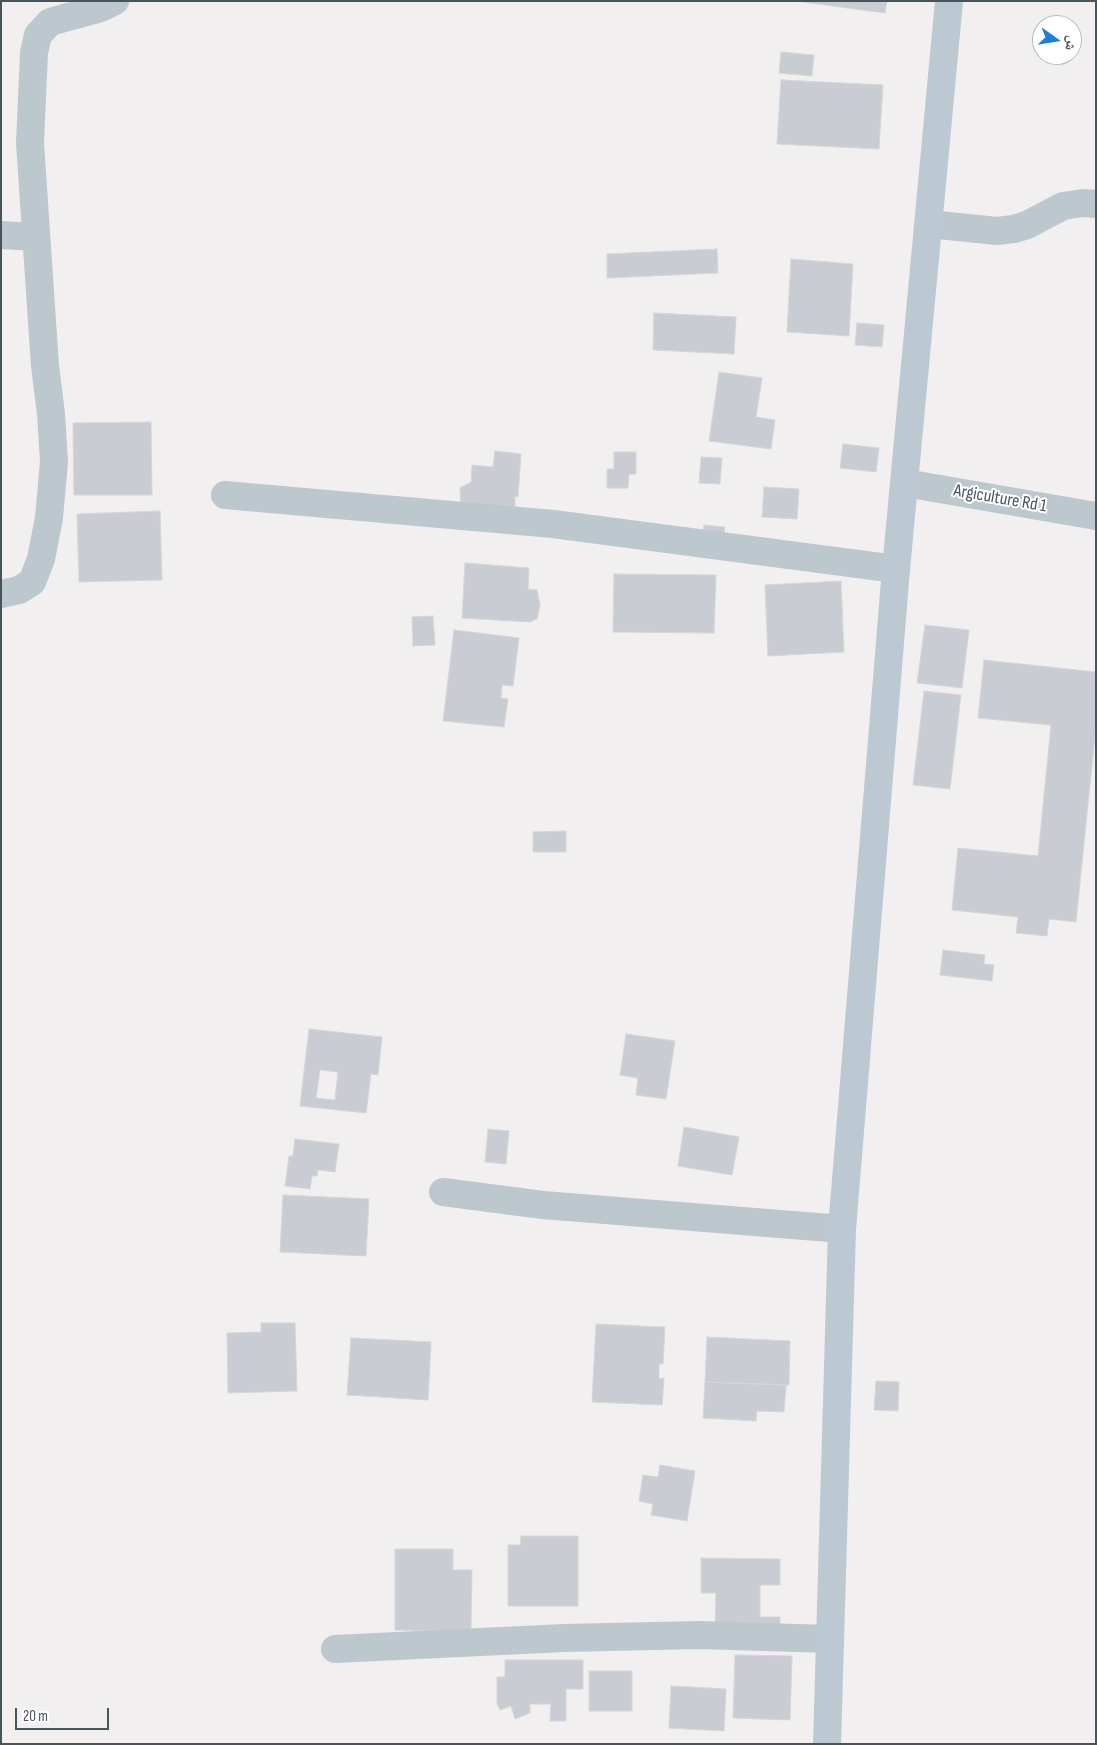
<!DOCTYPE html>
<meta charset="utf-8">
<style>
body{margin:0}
#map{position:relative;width:1097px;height:1745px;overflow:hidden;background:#f1efef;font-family:"Sofia Sans Condensed","Noto Naskh Arabic",sans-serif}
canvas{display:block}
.frame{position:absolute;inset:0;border:2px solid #47545c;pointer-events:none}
.north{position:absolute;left:1032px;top:15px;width:50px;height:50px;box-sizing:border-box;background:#fff;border:1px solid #b5bbbe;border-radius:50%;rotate:103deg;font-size:14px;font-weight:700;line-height:20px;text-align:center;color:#47545c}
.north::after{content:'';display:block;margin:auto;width:18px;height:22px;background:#1c7ede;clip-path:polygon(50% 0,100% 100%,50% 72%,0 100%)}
.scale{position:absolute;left:15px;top:1708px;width:94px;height:22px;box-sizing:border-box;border:2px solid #47545c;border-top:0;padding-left:6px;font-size:15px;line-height:18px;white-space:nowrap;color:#47545c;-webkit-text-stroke:4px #fff;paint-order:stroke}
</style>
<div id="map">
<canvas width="1097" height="1745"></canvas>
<div class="frame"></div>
<div class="north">ش</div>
<div class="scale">20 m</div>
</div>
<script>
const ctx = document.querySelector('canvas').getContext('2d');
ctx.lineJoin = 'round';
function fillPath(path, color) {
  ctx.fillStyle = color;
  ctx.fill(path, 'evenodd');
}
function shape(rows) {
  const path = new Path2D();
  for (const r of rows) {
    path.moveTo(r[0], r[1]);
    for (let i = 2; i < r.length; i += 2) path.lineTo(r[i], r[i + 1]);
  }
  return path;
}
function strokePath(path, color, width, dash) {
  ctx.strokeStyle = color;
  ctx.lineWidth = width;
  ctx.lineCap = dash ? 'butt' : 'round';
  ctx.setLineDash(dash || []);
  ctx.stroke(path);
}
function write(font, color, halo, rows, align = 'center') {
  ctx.font = font + ' "Sofia Sans Condensed",sans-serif';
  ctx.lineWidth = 4;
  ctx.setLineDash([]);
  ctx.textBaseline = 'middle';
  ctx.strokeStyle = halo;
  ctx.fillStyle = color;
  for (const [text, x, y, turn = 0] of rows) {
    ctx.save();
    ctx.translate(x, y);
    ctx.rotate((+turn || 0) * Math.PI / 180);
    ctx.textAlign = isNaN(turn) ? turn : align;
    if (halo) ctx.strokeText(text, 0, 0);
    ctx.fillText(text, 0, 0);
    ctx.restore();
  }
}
const building = shape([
 [795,1,887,1,885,13,795,1],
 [781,52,814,55,812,76,779,73,781,52],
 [781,80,883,85,879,149,777,144,781,80],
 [717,249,718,273,607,278,607,254,717,249],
 [791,259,853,264,849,336,787,332,791,259],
 [654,313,736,317,734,354,653,350,654,313],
 [857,323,884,325,882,347,855,345,857,323],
 [719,372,762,378,756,417,775,420,771,449,709,441,719,372],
 [151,422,152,495,74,495,73,423,151,422],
 [843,444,879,448,876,472,840,468,843,444],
 [495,451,521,454,518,497,515,496,515,510,462,522,460,488,471,482,472,465,493,467,495,451],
 [614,452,636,452,636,474,629,474,628,488,607,488,607,469,614,469,614,452],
 [701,457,722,458,720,484,699,483,701,457],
 [764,487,799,489,797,519,762,517,764,487],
 [160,511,162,580,79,582,77,514,160,511],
 [704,525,725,527,721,553,702,551,704,525],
 [465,563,529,568,528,589,537,590,540,605,537,619,530,622,462,618,465,563],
 [614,574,716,575,714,633,613,632,614,574],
 [841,581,844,652,768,656,765,585,841,581],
 [433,616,435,645,413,646,412,617,433,616],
 [925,625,969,630,962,688,917,683,925,625],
 [454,630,519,638,513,686,502,685,501,698,508,699,504,727,443,721,454,630],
 [984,660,1096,672,1096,726,1076,922,1049,919,1047,936,1016,933,1018,917,952,910,958,848,1038,856,1051,725,978,718,984,660],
 [924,691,961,695,950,789,913,785,924,691],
 [566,831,566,852,533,852,533,832,566,831],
 [943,950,985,955,984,964,994,965,992,981,940,975,943,950],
 [309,1029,382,1037,378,1075,371,1074,366,1113,300,1106,309,1029],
 [626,1034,675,1041,666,1099,636,1095,638,1078,620,1075,626,1034],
 [320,1070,338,1072,335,1100,316,1098,320,1070],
 [684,1127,739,1137,732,1175,678,1166,684,1127],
 [488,1129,509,1131,506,1164,485,1162,488,1129],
 [295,1139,339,1144,335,1172,318,1170,317,1176,312,1176,310,1189,285,1186,289,1156,293,1156,295,1139],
 [283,1195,369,1199,366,1256,280,1252,283,1195],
 [261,1323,295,1323,297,1391,228,1393,227,1333,261,1332,261,1323],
 [596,1324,665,1327,663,1364,659,1364,659,1379,664,1378,662,1405,592,1402,596,1324],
 [707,1337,790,1341,789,1385,705,1382,707,1337],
 [351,1338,431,1342,428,1400,347,1395,351,1338],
 [876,1381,899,1382,898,1411,874,1410,876,1381],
 [705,1382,786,1385,784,1412,757,1411,756,1421,703,1418,705,1382],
 [660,1465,695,1471,687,1521,651,1515,653,1504,639,1501,643,1475,658,1477,660,1465],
 [521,1536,578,1536,578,1606,508,1606,508,1545,520,1545,521,1536],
 [395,1549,453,1549,453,1570,472,1570,471,1631,395,1630,395,1549],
 [701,1558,780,1559,780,1585,760,1585,760,1617,780,1617,780,1630,715,1629,716,1593,701,1593,701,1558],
 [735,1655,792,1656,790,1720,733,1718,735,1655],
 [505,1660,583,1660,583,1689,566,1689,566,1721,550,1721,551,1704,530,1704,530,1713,515,1719,511,1706,500,1710,497,1704,497,1677,505,1677,505,1660],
 [589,1671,632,1671,632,1711,589,1711,589,1671],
 [671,1686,726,1689,724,1731,669,1728,671,1686]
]);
fillPath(building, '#c9ccd2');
strokePath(building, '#d3d6da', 1);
strokePath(shape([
 [929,224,997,231,1014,229,1027,225,1063,206,1083,203,1096,204],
 [1,235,36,237],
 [905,483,1096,516],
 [225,495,553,524,896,569],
 [1,594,19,590,32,582,41,559,49,518,54,462,51,414,45,366,30,143,34,53,38,35,50,22,101,8,115,1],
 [443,1192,543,1205,842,1229],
 [335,1649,564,1638,699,1635,830,1639]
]), '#bdc7ce', 28);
strokePath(shape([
 [827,1744,842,1229,896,569,949,1]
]), '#bdc9d2', 28);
write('18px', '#47545c', '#fff', [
 ["Argiculture Rd 1",1000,499,10]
]);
</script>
